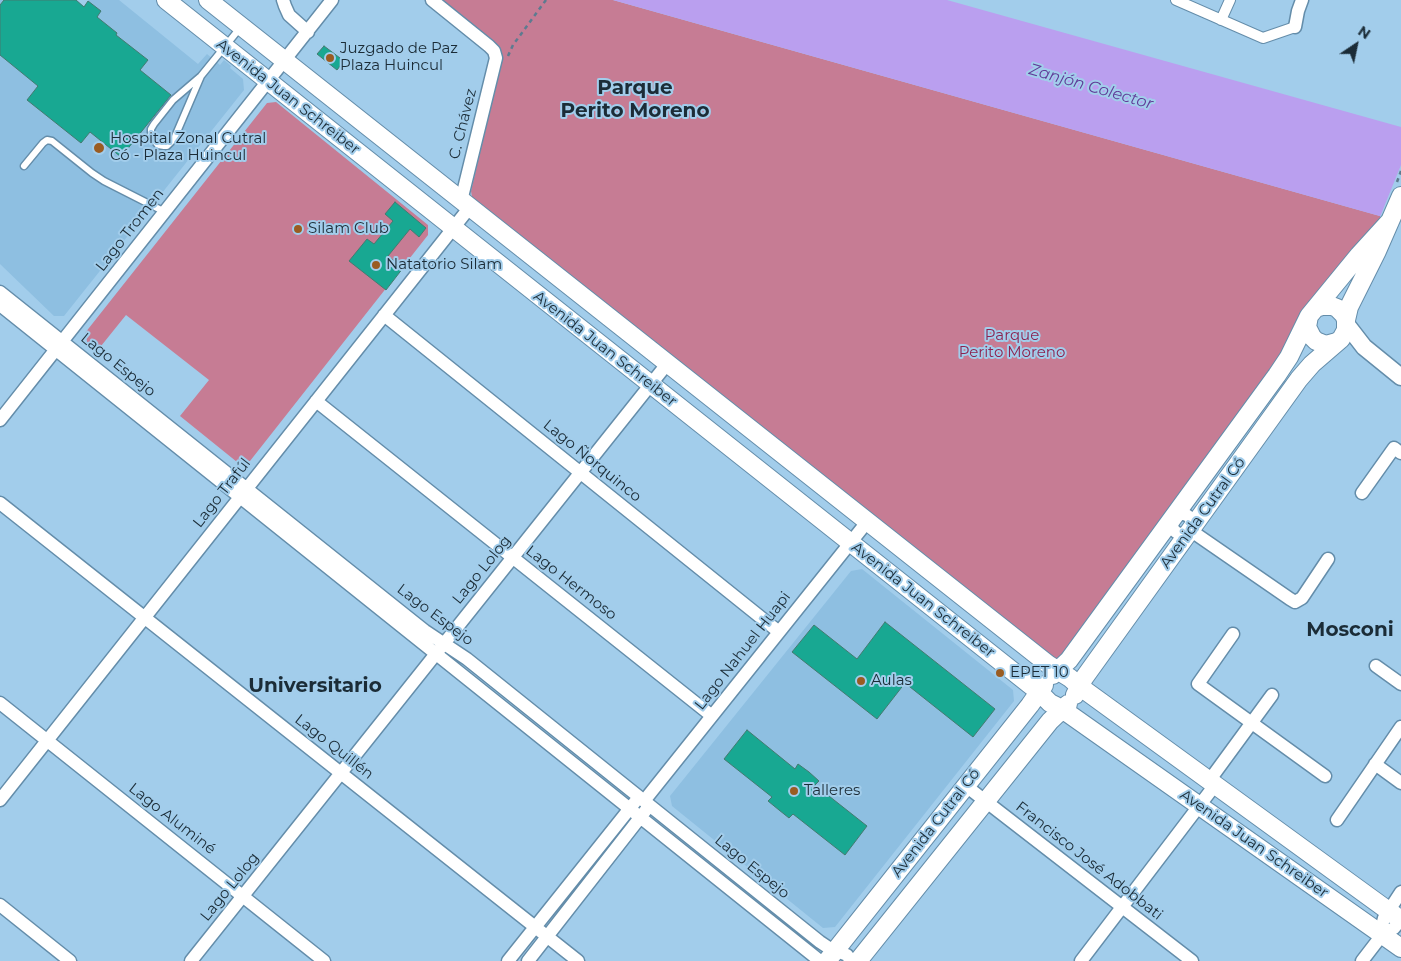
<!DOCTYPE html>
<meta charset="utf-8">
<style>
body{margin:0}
#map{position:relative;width:1401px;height:961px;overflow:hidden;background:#a2cdeb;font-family:Montserrat,sans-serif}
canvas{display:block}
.north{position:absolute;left:1331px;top:20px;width:50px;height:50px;-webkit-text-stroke:4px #a2cdeb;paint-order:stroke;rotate:34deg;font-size:14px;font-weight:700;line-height:20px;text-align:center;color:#1b2c37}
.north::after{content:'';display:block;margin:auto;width:18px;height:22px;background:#1b2c37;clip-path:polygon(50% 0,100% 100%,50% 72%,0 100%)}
</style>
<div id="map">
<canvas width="1401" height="961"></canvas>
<div class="north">N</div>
</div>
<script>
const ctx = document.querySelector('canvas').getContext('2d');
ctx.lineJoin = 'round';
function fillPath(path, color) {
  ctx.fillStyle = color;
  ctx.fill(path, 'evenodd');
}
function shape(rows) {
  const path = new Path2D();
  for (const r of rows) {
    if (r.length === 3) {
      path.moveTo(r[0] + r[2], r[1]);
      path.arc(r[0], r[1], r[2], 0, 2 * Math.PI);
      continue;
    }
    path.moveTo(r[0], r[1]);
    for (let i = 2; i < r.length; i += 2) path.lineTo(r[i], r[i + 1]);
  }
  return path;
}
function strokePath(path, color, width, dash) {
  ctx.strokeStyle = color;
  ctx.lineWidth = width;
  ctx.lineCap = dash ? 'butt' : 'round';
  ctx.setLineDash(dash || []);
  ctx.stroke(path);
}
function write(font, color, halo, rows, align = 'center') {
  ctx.font = font + ' Montserrat,sans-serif';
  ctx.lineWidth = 4;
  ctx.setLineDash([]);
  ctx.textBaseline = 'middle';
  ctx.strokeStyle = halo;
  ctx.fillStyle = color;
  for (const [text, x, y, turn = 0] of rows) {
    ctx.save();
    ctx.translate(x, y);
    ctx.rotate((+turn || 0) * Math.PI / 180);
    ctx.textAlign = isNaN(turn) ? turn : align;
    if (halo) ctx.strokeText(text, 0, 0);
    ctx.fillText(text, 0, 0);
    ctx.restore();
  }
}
fillPath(shape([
 [0,0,76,0,84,6,89,0,119,0,198,64,207,54,220,65,224,60,231,66,230,68,243,79,244,90,64,316,54,316,0,264],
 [862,569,1013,690,1014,701,835,927,823,928,672,806,670,796,851,571]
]), '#8ebfe1');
fillPath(shape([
 [442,0,613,0,1380,216,1380,217,1383,218,1299,324,1277,360,1066,654,1058,661,472,197,471,191,500,68,501,59,499,49,494,42],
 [276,102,428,225,428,235,250,461,237,462,180,416,209,380,126,315,97,351,88,345,85,333,267,103]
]), '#c67c94');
fillPath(shape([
 [613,0,947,0,1401,127,1401,222]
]), '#ba9fef');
fillPath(shape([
 [1401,165,1401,224,1380,217]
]), '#a2cdeb');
const building = shape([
 [4,0,76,0,84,7,88,1,101,11,97,17,117,33,116,35,148,60,140,70,171,95,121,157,90,132,81,143,27,100,38,86,0,55,0,5,4,0],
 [324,46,344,61,337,70,317,54,324,46],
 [395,202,426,228,419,237,410,229,388,256,403,268,386,290,349,261,367,239,374,244,393,221,385,214,395,202],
 [885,622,995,709,973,737,905,683,877,719,792,652,814,625,857,659,885,622],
 [747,730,795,769,798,764,809,772,819,781,815,785,867,826,845,855,793,814,789,818,779,810,768,801,772,797,724,759,747,730]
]);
fillPath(building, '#18a892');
strokePath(building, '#437b70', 1);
const service = shape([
 [201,76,174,139,167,146,164,146,158,145,153,139,151,136,151,129,154,124,173,100,201,76,240,28],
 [24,166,43,143,47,140,52,141,92,173,104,181,165,212]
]);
const pedestrian = shape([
 [1176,0,1263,38,1295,27],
 [1221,20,1230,0]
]);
const minor = shape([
 [283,0,285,6,289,15,308,32],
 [432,0,489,46,494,51,496,58,461,201],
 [1295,27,1298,11,1302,0],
 [0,292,425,631,467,659,820,942,829,948,847,955,851,961],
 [0,305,820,961],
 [384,315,779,632],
 [316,401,712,716],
 [0,420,332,0],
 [1362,493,1394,448,1401,453],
 [0,503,578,961],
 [1182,524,10],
 [1190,530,1290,599,1295,602,1302,598,1328,559],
 [1233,634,1198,684,1325,776],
 [1376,666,1401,684],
 [0,703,324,961],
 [1375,764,1401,783],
 [1209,781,1272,695],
 [966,786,1192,961],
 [0,800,470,207],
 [644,801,867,522],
 [1337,820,1401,727],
 [0,905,70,961],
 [1382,935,1382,926,1384,918,1401,892],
 [191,961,667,364],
 [508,961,635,802],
 [528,961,646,810],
 [1081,961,1215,785],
 [1362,961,1382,935,1394,928,1401,920]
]);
const tertiary = shape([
 [1347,325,1364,347,1401,377]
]);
const secondary = shape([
 [166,0,1039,692,1050,703,1062,709,1401,948],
 [208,0,1049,665,1070,678,1079,686,1401,920],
 [1316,308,1322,306,1332,306,1337,308,1344,315,1346,320,1346,330,1341,339,1337,342,1326,345,1316,341,1312,337,1307,327,1309,316,1359,255,1390,221],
 [1346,320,1349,307,1377,251,1401,196],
 [1053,675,1069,660,1277,375,1289,357,1309,316],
 [1075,695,1084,678,1299,379,1312,364,1341,339],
 [827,961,1030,705,1044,685],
 [858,961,1050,721,1068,704]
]);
strokePath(service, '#648daa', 9);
strokePath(pedestrian, '#648daa', 12);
strokePath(minor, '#648daa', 15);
strokePath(tertiary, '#648daa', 19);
strokePath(secondary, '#648daa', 20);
strokePath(shape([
 [508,56,513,45,546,0],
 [1397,182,1401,171]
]), '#5d7b90', 2.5, [4, 4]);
strokePath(service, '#fff', 6);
strokePath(pedestrian, '#fff', 10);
strokePath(minor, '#fff', 12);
strokePath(tertiary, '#fff', 16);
strokePath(secondary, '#fff', 18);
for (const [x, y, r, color] of [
 [330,58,5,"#9a5c22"],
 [99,148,6,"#9a5c22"],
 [298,229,5,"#9a5c22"],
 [376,265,5,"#9a5c22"],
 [1000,673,5,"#9a5c22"],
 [861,681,5,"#9a5c22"],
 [794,791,5,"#9a5c22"]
]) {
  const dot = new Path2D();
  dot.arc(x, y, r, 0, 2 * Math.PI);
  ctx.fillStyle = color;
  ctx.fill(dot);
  strokePath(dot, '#a2cdeb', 2);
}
write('15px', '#1b2c37', '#a2cdeb', [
 ["Juzgado de Paz",340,49],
 ["Plaza Huincul",340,66],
 ["Hospital Zonal Cutral",110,139],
 ["Có - Plaza Huincul",110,156],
 ["Silam Club",308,229],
 ["Natatorio Silam",386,265],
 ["EPET 10",1010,673],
 ["Aulas",871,681],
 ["Talleres",804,791]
], 'left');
write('15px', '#1b2c37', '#a2cdeb', [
 ["Avenida Juan Schreiber",288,97,38],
 ["C. Chávez",463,124,-76],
 ["Lago Tromen",130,230,-52],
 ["Avenida Juan Schreiber",605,349,38],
 ["Lago Espejo",118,365,39],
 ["Lago Ñorquinco",592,461,39],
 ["Lago Trafúl",222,493,-52],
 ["Avenida Cutral Có",1203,513,-54],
 ["Lago Lolog",482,570,-51],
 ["Lago Hermoso",571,583,38],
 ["Avenida Juan Schreiber",923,600,38],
 ["Lago Espejo",435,615,37],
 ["Lago Nahuel Huapi",743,651,-52],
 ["Lago Quillén",334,747,38],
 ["Lago Aluminé",172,819,38],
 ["Avenida Cutral Có",936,823,-52],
 ["Avenida Juan Schreiber",1254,844,35],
 ["Francisco José Adobbati",1089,861,38],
 ["Lago Espejo",752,867,39],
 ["Lago Lolog",230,887,-51]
]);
write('15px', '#8c224f', '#a2cdeb', [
 ["Parque",1012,336],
 ["Perito Moreno",1012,353]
]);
write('italic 16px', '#603b97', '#a2cdeb', [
 ["Zanjón Colector",1091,87,16]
]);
write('bold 20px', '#1b2c37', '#a2cdeb', [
 ["Parque",635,88],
 ["Perito Moreno",635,111],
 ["Mosconi",1350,630],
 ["Universitario",315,686]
]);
</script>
